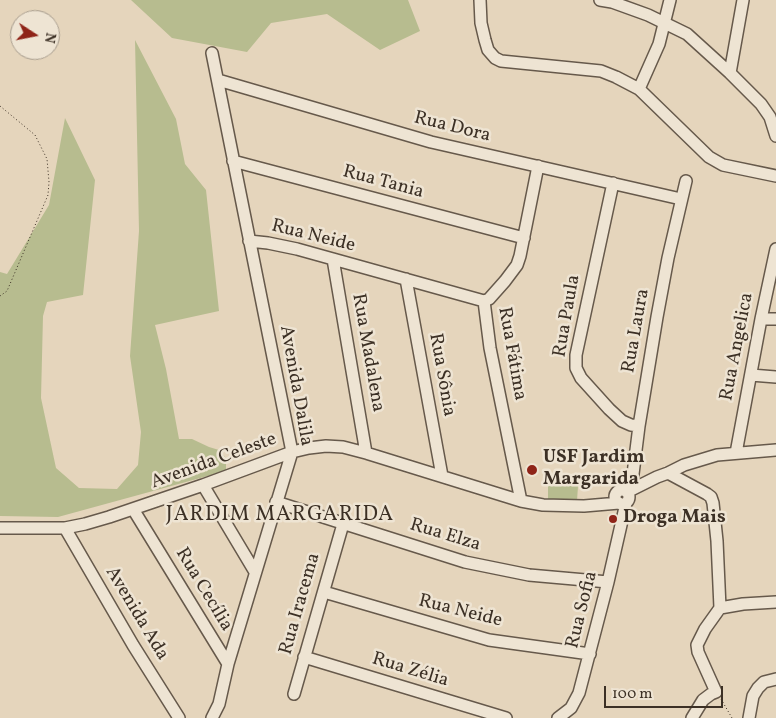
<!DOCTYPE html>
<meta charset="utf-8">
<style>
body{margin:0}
#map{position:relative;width:776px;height:718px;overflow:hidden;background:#e5d5bc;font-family:Vollkorn,serif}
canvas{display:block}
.north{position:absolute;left:10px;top:10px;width:50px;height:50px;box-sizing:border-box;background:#eee4d3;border:1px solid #a79c8d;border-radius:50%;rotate:101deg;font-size:14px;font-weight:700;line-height:20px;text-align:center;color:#3c3025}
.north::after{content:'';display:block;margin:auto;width:18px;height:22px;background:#8f2418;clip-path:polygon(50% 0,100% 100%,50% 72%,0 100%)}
.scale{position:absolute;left:604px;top:686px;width:119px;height:22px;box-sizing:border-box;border:2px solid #3c3025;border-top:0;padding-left:6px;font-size:15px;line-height:18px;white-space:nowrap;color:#3c3025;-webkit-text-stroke:4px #eee4d3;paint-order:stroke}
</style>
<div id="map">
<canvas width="776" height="718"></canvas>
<div class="north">N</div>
<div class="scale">100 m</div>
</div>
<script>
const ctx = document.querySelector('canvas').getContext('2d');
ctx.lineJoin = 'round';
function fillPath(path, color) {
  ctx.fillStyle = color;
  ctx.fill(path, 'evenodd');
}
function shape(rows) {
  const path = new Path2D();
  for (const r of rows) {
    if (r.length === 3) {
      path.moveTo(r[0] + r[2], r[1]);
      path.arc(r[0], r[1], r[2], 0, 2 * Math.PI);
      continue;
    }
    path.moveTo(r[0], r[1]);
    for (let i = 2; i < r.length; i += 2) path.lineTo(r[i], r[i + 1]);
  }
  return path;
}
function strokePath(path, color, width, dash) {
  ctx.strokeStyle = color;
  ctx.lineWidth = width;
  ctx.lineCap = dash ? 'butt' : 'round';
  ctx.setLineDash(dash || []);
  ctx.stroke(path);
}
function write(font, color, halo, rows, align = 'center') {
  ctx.font = font + ' Vollkorn,serif';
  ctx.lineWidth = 5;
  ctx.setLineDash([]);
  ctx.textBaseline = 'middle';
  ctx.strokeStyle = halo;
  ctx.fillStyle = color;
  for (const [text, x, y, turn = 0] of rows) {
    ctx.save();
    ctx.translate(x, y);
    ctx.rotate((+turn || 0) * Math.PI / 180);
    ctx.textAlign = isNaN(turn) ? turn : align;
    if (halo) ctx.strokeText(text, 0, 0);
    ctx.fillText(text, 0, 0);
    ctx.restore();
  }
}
fillPath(shape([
 [131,0,408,0,420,31,380,50,327,14,271,23,247,52,172,38],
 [135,40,176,119,185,164,206,190,219,311,155,325,166,369,179,439,192,439,209,447,219,450,226,458,226,471,58,517,0,516,0,272,7,274,49,205,65,118,95,180,83,295,47,302,43,316,41,398,56,468,79,488,117,489,138,465,141,432,130,356,139,231],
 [548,485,578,486,577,501,548,499]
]), '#b7bc8f');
const minor = shape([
 [480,0,481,23,485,40,488,50,495,58,501,61,601,71,616,77,639,89,709,157,723,165,776,176],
 [600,0,612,2,648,15,687,34,730,73,761,104,770,117,776,136],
 [212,53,292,452,228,664,219,704,212,718],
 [730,73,743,0],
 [218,80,431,142,681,199],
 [639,89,659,44,670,0],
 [233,161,524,238],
 [613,183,576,355,576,368,581,378,609,409,622,421,631,425,639,426],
 [249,241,268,243,297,249,484,301],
 [333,259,366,453],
 [406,279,442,476],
 [484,301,490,348,521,501],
 [484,301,489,299,505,281,517,265,520,256,538,166],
 [761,319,776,319],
 [751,375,776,377],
 [736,453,761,319,776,249],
 [668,473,707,494,711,497,713,503,717,541,720,608],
 [203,485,255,572],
 [631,490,639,426,657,317,668,258,686,181],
 [622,497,7],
 [627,492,657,477,668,473,684,465,717,455,776,450],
 [276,502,465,562,529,575,608,582],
 [133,509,228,664],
 [0,528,65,528,85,524,109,517,203,485,292,452,309,448,326,446,343,447,366,453,521,501,543,505,584,506,619,503],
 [65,528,133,645,179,718],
 [324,592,489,640,590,654],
 [304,657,506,718],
 [294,694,343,524],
 [558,718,571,708,579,693,608,582,626,503],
 [692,718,703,700,711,694,716,692,698,652,697,645,705,629,720,608,743,604,776,602],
 [749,718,753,696,758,688,764,682,776,679]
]);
strokePath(minor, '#66594b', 14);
strokePath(shape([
 [0,106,35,135,47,159,49,182,48,195,7,291,0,296],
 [721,699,732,718]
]), '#3c3025', 1, [1, 2.5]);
strokePath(minor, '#eee4d3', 11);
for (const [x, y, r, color] of [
 [532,470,6,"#8f2418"],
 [613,519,5,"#8f2418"]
]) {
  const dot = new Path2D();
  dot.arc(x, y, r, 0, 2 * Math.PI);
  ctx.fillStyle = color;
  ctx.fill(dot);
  strokePath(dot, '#eee4d3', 2);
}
write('19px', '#3c3025', '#eee4d3', [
 ["Rua Dora",452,128,14],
 ["Rua Tania",383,183,15],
 ["Rua Neide",313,237,14],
 ["Rua Paula",568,316,-80],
 ["Rua Laura",637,331,-80],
 ["Rua Angelica",738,347,-79],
 ["Rua Madalena",367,353,80],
 ["Rua Fátima",511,354,80],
 ["Rua Sônia",441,375,80],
 ["Avenida Dalila",295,386,80],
 ["Avenida Celeste",214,462,-20],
 ["Rua Elza",445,536,17],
 ["Rua Cecília",203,590,59],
 ["Rua Iracema",301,604,-74],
 ["Rua Sofia",583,610,-76],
 ["Rua Neide",460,612,14],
 ["Avenida Ada",136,614,59],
 ["Rua Zélia",410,671,17]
]);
write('bold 19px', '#3c3025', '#eee4d3', [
 ["USF Jardim",543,459],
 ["Margarida",543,481],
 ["Droga Mais",623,519]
], 'left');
ctx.letterSpacing = '1px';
write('21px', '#3c3025', '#eee4d3', [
 ["JARDIM MARGARIDA",280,516]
]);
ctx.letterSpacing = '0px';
</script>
